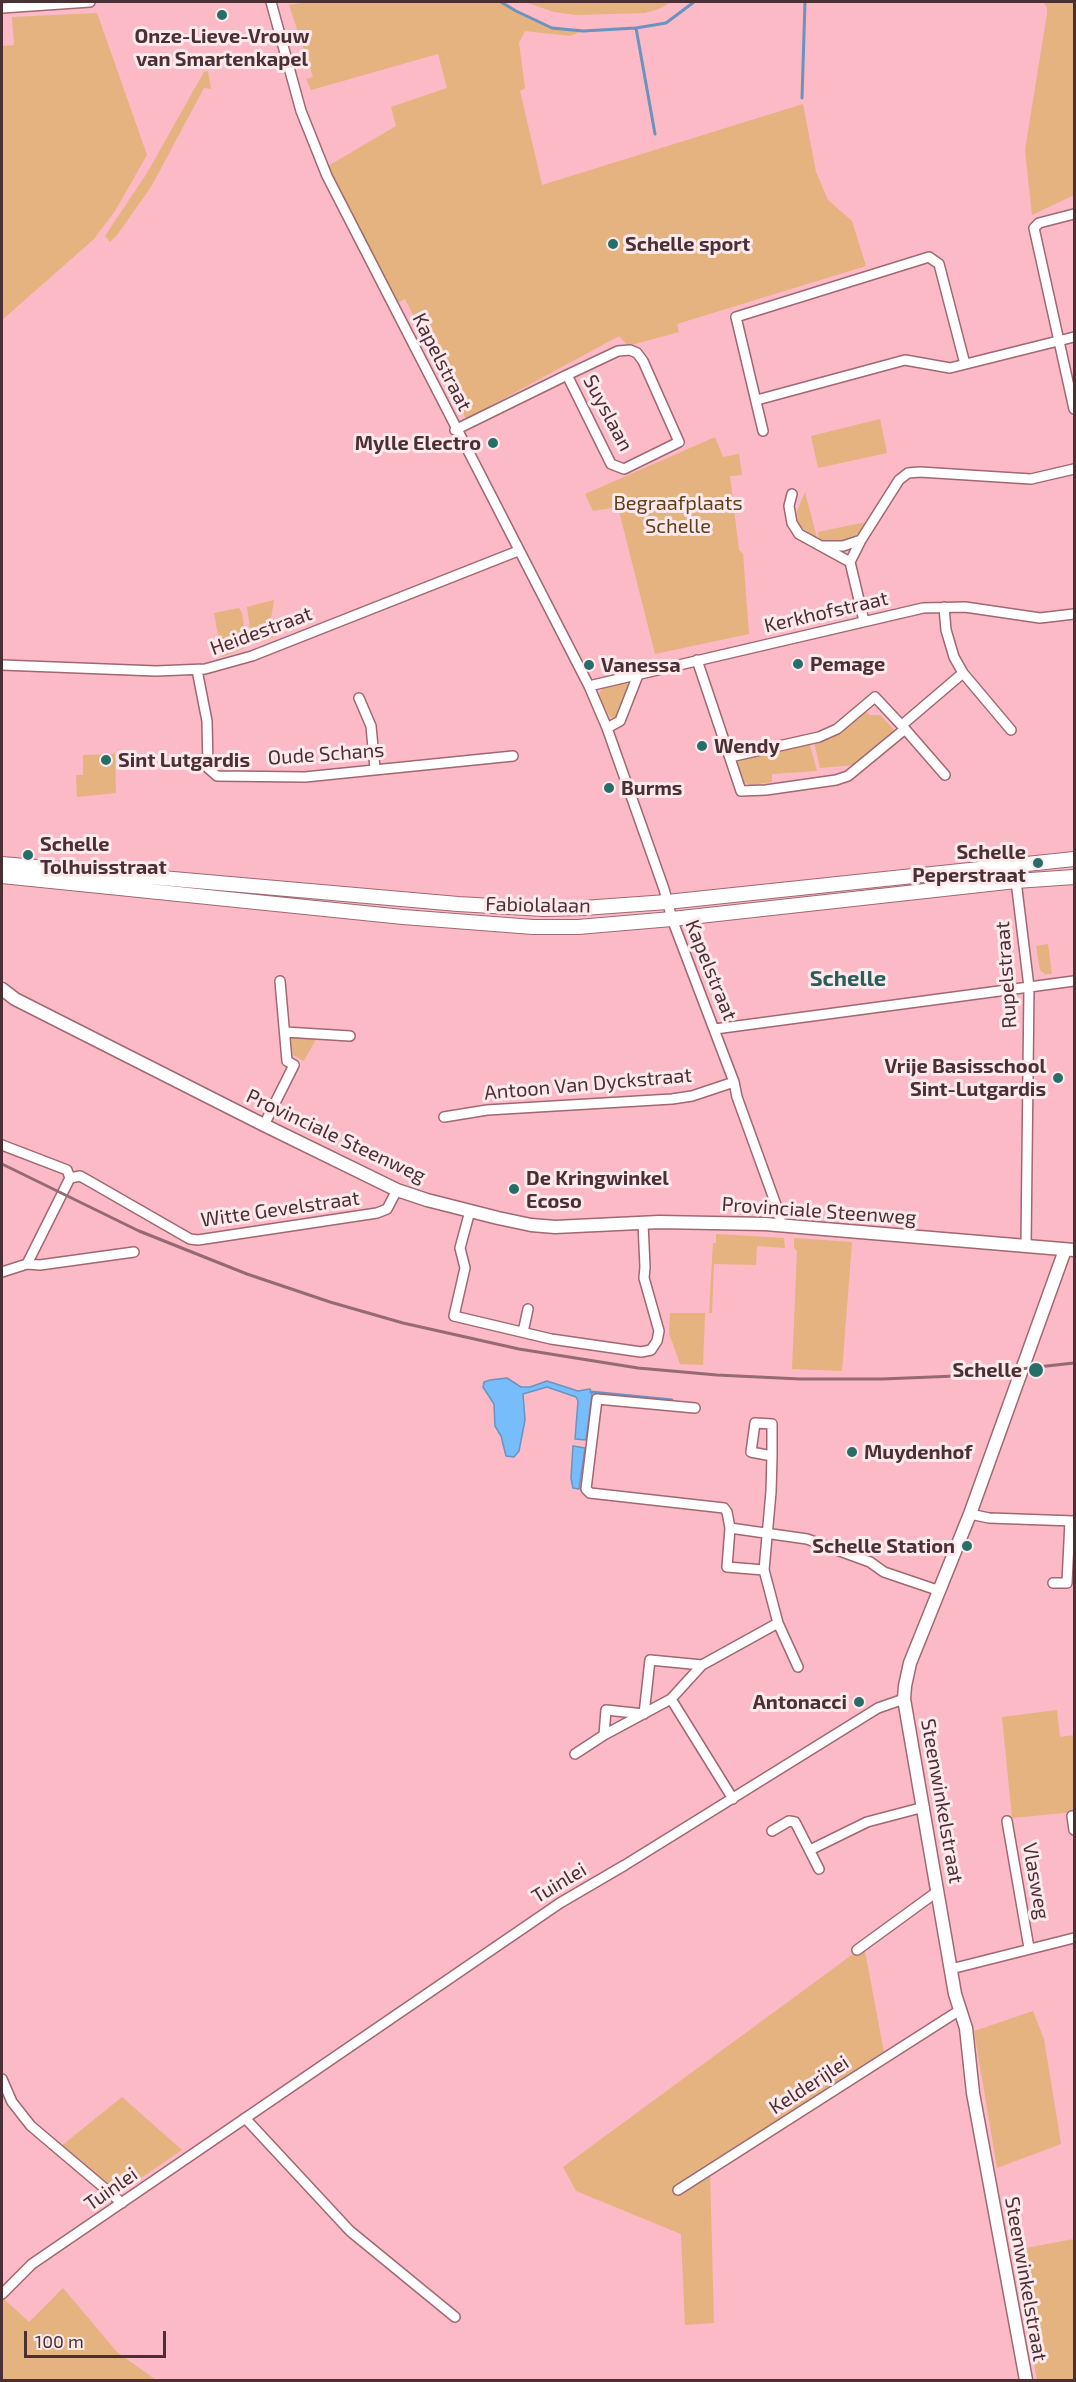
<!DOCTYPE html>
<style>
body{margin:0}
#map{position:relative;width:1076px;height:2382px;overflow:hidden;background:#fbbac5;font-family:"Exo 2",sans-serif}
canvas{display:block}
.frame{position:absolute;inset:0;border:3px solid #4a3035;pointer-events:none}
.scale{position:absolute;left:24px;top:2331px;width:142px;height:27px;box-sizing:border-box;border:3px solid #4a3035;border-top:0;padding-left:8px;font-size:18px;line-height:21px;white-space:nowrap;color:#4a3035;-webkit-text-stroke:4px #fee9ec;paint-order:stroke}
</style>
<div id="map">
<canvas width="1076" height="2382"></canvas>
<div class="frame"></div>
<div class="scale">100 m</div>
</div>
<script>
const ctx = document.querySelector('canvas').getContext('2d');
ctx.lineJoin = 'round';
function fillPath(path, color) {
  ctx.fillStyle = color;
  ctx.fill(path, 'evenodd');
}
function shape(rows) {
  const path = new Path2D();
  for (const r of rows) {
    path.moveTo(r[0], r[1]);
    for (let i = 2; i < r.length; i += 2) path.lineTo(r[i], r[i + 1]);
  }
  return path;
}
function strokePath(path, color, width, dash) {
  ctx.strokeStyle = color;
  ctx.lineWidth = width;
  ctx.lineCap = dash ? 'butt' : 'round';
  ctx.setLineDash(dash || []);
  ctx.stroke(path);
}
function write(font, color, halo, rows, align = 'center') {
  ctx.font = font + ' "Exo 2",sans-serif';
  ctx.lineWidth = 6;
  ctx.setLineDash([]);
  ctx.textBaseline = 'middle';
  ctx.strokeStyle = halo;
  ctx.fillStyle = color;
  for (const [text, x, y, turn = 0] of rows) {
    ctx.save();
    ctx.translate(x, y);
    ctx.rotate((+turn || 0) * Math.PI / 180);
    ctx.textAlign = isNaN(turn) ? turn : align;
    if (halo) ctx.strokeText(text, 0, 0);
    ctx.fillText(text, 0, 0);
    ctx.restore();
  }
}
fillPath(shape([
 [309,2,501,2,516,11,552,28,583,31,570,36,525,31,519,43,525,88,520,91,542,185,803,104,816,172,828,200,852,221,866,266,677,324,679,332,628,346,619,336,466,419,405,299,397,303,328,166,396,126,391,107,447,88,438,54,311,90,306,79,313,77,289,5],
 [525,2,671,2,659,9,644,13,576,15,554,12],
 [1043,2,1074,2,1074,195,1032,215,1025,150,1047,14,1047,7],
 [97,13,147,155,115,211,94,239,2,320,2,46,14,45,12,17],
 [208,71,211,89,204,88,151,187,117,235,110,242,105,236,147,173,204,72],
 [880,419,887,453,818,468,811,436],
 [715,437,723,457,739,454,742,475,730,476,739,550,743,554,749,634,655,654,618,507,593,511,585,494],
 [805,492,817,538,801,527,798,522,797,511],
 [866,522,859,533,845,540,819,540,818,532],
 [274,600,271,618,277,636,255,644,252,641,247,607],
 [239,608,242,613,247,647,222,657,214,613],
 [623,682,629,685,630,691,626,693,619,712,620,715,616,718,610,717,599,696,600,692,605,686],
 [867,712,870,715,880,715,894,730,855,765,820,768,814,742,832,738],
 [809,742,817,771,772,774,772,782,750,785,742,781,737,762,739,759],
 [115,754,116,793,77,797,76,775,83,775,83,755],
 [1048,944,1052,974,1045,974,1040,970,1036,946],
 [291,1036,316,1039,304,1061,293,1055],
 [716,1234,784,1238,785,1248,757,1246,756,1265,714,1264,712,1313,709,1313,713,1243,716,1243],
 [794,1238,852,1242,842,1371,792,1369,797,1251,794,1248],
 [670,1313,705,1313,703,1365,680,1364,669,1333],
 [1057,1710,1060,1737,1074,1735,1074,1812,1012,1818,1002,1717],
 [864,1946,885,2058,710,2171,714,2323,685,2325,681,2234,576,2191,563,2167],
 [1033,2011,1044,2039,1061,2144,997,2168,974,2031],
 [122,2097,182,2150,116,2195,60,2147],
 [1074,2239,1074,2380,1037,2380,1015,2250],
 [63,2288,117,2352,156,2380,2,2380,2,2297,29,2322]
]), '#e4b380');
const water = shape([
 [507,1378,521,1387,530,1387,547,1381,578,1391,590,1389,592,1394,586,1440,575,1439,578,1401,576,1397,547,1387,523,1394,525,1420,519,1451,514,1457,506,1456,501,1436,495,1426,494,1404,483,1387,484,1382,490,1380,507,1378],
 [573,1446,585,1448,579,1489,573,1488,571,1478,573,1446]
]);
fillPath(water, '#77bdfb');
strokePath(water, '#6a93c0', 1.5);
strokePath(shape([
 [501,2,516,11,552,28,583,31,636,28,666,23,694,2],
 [636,28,655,134],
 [802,98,805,2],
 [591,1392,672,1400]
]), '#6a93c0', 3);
const minor = shape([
 [271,2,301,111,327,176,589,686,607,728,664,889,672,919,734,1082,737,1097,779,1213,781,1225],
 [2,8,90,2],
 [1074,214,1039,223,1034,228,1074,409],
 [757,400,905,360,950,368,1074,337],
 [455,430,567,375,611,464,624,469,679,442,643,361,637,353,630,350,618,351,567,375],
 [763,431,736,317,929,257,939,264,965,364],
 [792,494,789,506,792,523,799,534,850,562],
 [822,546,843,546,861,540],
 [944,607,946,630,954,657,963,673,1011,730],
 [864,621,850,562,861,540,899,480,908,473,920,472,1031,479,1074,469],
 [697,660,741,791,766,790,836,780,848,776,905,729,875,697,837,729,819,737,730,757],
 [2,665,156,671,205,669,252,656,518,551],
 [197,670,207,721,208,768,217,776,305,777,513,756],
 [589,686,923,608,965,607,1040,618,1074,614],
 [359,698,371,726,375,769],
 [902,725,963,673],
 [607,728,620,721,638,675],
 [905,729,945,775],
 [1016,881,1029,987,1026,1245],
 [715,1029,1074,981],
 [285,1032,350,1036],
 [444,1117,487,1110,672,1099,692,1096,734,1082],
 [264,1125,294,1065,287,1061,280,981],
 [2,1145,67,1170,70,1178],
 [70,1178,80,1176,89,1181,190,1239,198,1240,377,1213,387,1209,397,1190],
 [470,1211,460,1248,465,1268,454,1316,551,1339,641,1352,651,1350,657,1341,659,1331,644,1278,645,1267,643,1223],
 [27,1264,70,1178],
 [2,1272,27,1264,40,1265,134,1252],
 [523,1332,528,1309],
 [695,1408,597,1399,586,1489,590,1493,724,1508,727,1512,730,1528,727,1567,764,1570],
 [772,1456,751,1452,755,1423,772,1424,772,1456,771,1492,764,1570,778,1623,798,1667],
 [970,1514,989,1518,1074,1521],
 [730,1528,807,1539,870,1562,884,1572,940,1591],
 [1053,1583,1067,1583,1070,1521],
 [671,1699,733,1799],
 [604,1735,606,1710,644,1714,650,1660,702,1665],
 [575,1754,604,1735,671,1699,702,1665,778,1623],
 [1072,1816,1074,1830],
 [1007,1821,1029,1948],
 [772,1831,789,1821,795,1822,819,1869],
 [810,1850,867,1822,924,1807],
 [857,1950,938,1891],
 [951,1969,1074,1938],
 [2,2079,12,2102,31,2126,122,2203],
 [245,2118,350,2231,455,2317],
 [678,2190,960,2010],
 [2,2294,32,2264,560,1903,625,1865,878,1708,904,1699]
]);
const tertiary = shape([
 [2,989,15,999,264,1125,397,1190,427,1200,498,1218,531,1225,555,1227,659,1222,765,1224,1074,1250],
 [1026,2380,973,2093,966,2028,955,1994,904,1699,905,1686,910,1663,970,1514,1065,1250]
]);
const secondary = shape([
 [2,864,458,904,544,909,583,908,667,902,1074,859],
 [2,876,403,917,533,927,578,927,672,919,1016,881,1074,877]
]);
strokePath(minor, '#a16772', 12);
strokePath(tertiary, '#a16772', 15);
strokePath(secondary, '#a16772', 16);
strokePath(minor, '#fff', 9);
strokePath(tertiary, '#fff', 12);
strokePath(secondary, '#fff', 14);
strokePath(shape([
 [2,1164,139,1231,247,1274,330,1302,403,1323,519,1349,638,1368,717,1375,800,1379,882,1379,956,1376,1074,1363]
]), '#956a72', 3);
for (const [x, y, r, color] of [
 [222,15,6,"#266f69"],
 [613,244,6,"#266f69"],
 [493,443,6,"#266f69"],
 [798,664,6,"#266f69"],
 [589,665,6,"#266f69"],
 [702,746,6,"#266f69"],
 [106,760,6,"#266f69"],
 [609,788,6,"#266f69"],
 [28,855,6,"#266f69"],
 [1038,863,6,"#266f69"],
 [1058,1078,6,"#266f69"],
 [514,1189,6,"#266f69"],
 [1036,1370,8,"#266f69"],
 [852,1452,6,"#266f69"],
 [967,1546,6,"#266f69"],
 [859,1702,6,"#266f69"]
]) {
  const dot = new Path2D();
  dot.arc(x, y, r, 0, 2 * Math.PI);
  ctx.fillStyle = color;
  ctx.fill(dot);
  strokePath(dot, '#fee9ec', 2);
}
write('bold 20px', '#4a3035', '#fee9ec', [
 ["Onze-Lieve-Vrouw",222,36,"center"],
 ["van Smartenkapel",222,59,"center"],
 ["Schelle sport",625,244],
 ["Mylle Electro",481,443,"right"],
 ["Pemage",810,664],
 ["Vanessa",601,665],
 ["Wendy",714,746],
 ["Sint Lutgardis",118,760],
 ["Burms",621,788],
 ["Schelle",40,844],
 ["Tolhuisstraat",40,867],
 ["Schelle",1026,852,"right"],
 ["Peperstraat",1026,875,"right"],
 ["Vrije Basisschool",1046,1066,"right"],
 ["Sint-Lutgardis",1046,1089,"right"],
 ["De Kringwinkel",526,1178],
 ["Ecoso",526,1201],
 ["Schelle",1022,1370,"right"],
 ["Muydenhof",864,1452],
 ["Schelle Station",955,1546,"right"],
 ["Antonacci",847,1702,"right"]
], 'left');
write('20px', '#4a3035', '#fee9ec', [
 ["Kapelstraat",442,362,63],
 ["Suyslaan",608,413,62],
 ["Kerkhofstraat",826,612,-13],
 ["Heidestraat",261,631,-20],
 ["Oude Schans",326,754,-4],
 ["Fabiolalaan",538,905,1],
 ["Kapelstraat",711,970,68],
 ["Rupelstraat",1006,975,-94],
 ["Antoon Van Dyckstraat",588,1084,-5],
 ["Provinciale Steenweg",336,1136,25],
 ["Witte Gevelstraat",280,1209,-8],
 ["Provinciale Steenweg",819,1211,4],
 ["Steenwinkelstraat",942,1801,80],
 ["Vlasweg",1036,1881,80],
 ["Tuinlei",559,1883,-31],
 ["Kelderijlei",809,2085,-33],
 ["Tuinlei",111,2189,-35],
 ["Steenwinkelstraat",1026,2279,80]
]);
write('20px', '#603f19', '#fee9ec', [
 ["Begraafplaats",678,503],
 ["Schelle",678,526]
]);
write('bold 22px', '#27605a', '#fee9ec', [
 ["Schelle",848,979]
]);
</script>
